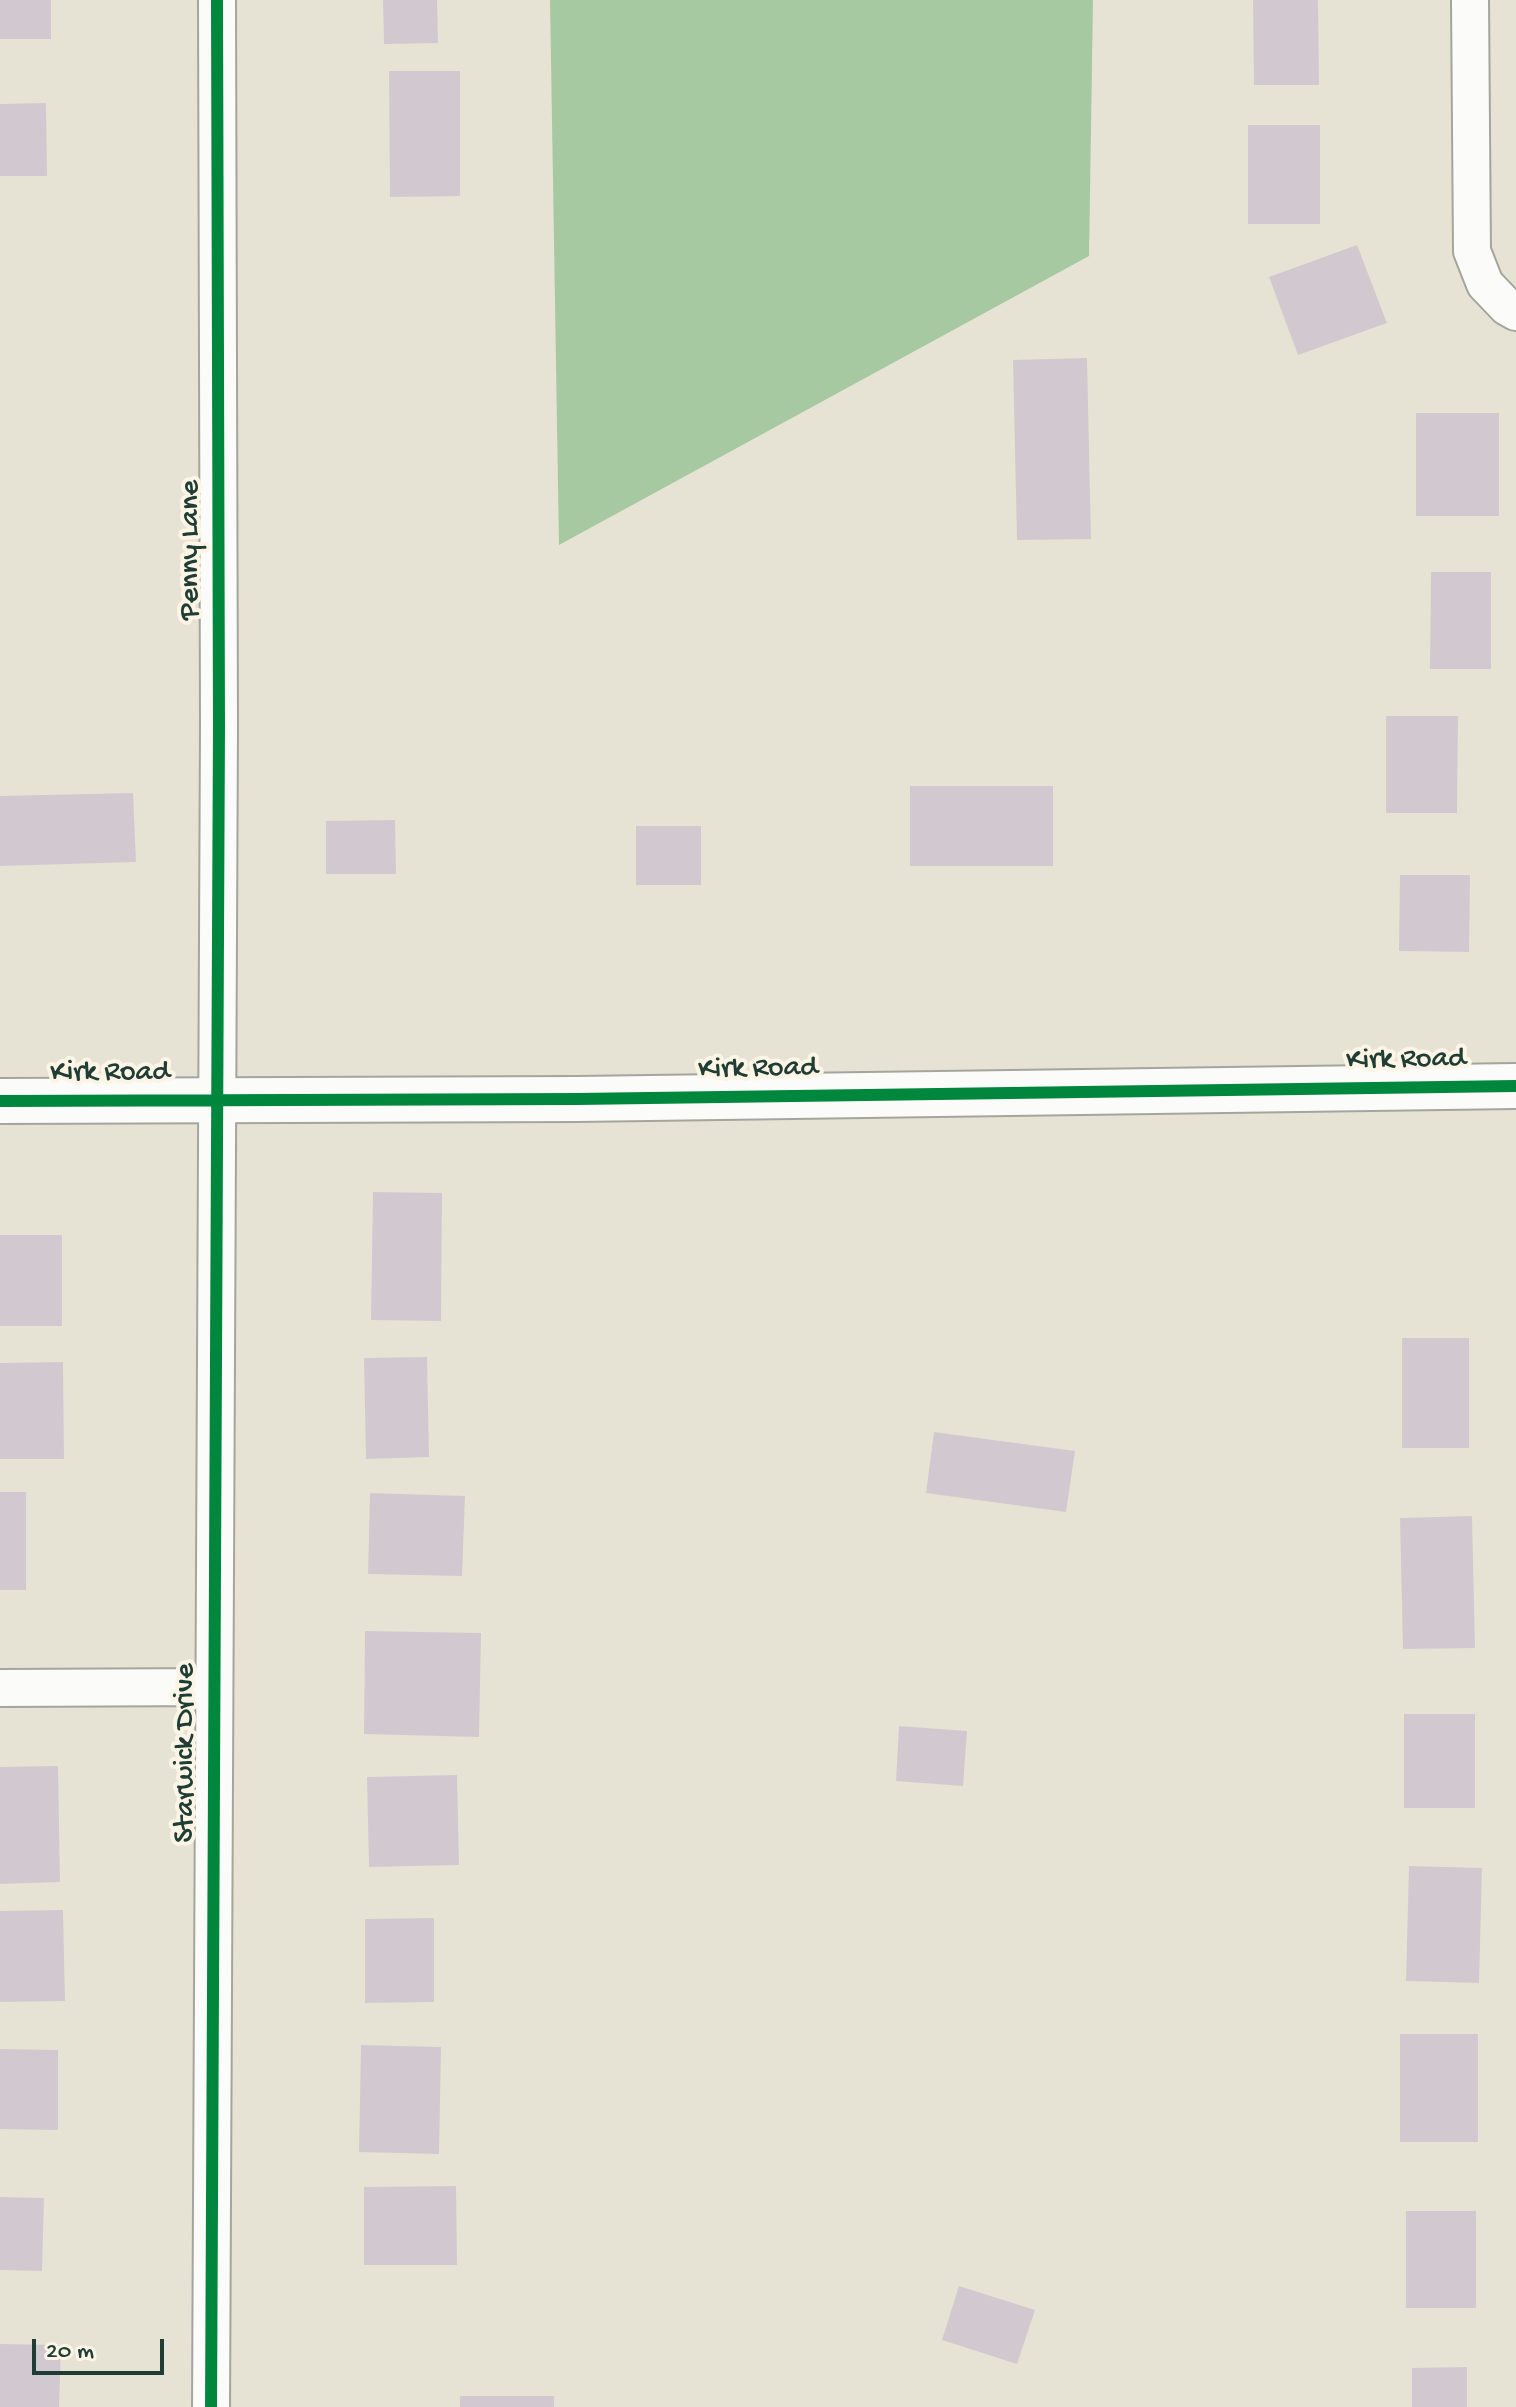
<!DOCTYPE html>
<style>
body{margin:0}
#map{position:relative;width:1516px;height:2407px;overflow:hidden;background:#e7e3d4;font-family:"Gochi Hand",sans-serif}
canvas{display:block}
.scale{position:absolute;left:32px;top:2339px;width:132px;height:36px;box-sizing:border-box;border:4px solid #1f3d34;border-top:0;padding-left:10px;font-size:24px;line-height:28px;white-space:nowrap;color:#1f3d34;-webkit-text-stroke:6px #fcf5e5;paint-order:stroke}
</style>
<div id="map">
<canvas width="1516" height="2407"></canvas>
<div class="scale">20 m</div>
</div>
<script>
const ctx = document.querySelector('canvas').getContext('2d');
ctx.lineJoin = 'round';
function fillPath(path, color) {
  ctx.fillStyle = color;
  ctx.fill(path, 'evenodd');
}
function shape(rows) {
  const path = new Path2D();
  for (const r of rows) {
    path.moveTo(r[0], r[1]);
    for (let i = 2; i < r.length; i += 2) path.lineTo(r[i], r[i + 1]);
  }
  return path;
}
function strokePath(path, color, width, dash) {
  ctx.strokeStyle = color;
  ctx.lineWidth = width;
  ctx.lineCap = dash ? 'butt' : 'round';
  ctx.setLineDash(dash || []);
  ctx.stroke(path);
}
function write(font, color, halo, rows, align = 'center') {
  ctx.font = font + ' "Gochi Hand",sans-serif';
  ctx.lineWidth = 8;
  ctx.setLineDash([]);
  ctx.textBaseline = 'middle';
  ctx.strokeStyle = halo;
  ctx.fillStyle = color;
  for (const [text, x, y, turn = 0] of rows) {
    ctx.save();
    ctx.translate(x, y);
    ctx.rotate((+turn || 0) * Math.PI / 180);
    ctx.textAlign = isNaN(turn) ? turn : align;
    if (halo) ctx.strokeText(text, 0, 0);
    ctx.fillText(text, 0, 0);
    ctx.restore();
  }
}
fillPath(shape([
 [550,0,1093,0,1089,256,559,545]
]), '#a7c9a1');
fillPath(shape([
 [0,0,51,0,51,39,0,39],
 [383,0,437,0,438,43,384,44],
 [1253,0,1318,0,1319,85,1254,85],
 [389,71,460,71,460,196,390,197],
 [46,103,47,176,0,176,0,104],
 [1248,125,1320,125,1320,224,1248,224],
 [1357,245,1387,323,1298,355,1269,277],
 [1087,358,1091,539,1017,540,1013,360],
 [1416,413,1499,413,1499,516,1416,516],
 [1431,572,1491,572,1491,669,1430,669],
 [1386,716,1458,716,1457,813,1386,813],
 [910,786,1053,786,1053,866,910,866],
 [133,793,136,862,0,866,0,796],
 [395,820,396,874,326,874,326,821],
 [636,826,701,826,701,885,636,885],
 [1400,875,1470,875,1469,952,1399,951],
 [373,1192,442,1193,441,1321,371,1320],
 [0,1235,62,1235,62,1326,0,1326],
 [1402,1338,1469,1338,1469,1448,1402,1448],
 [427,1357,429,1457,366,1459,364,1358],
 [63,1362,64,1459,0,1459,0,1363],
 [934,1432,1075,1451,1066,1512,926,1493],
 [0,1492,26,1492,26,1590,0,1590],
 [370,1493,465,1496,462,1576,368,1574],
 [1472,1516,1475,1648,1403,1649,1400,1518],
 [365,1631,481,1633,479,1737,364,1734],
 [1404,1714,1475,1714,1475,1808,1404,1808],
 [899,1726,967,1731,963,1786,896,1781],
 [58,1766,60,1882,0,1884,0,1767],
 [457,1775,459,1865,369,1867,367,1777],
 [1409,1866,1482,1868,1479,1983,1406,1981],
 [63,1910,65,2001,0,2002,0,1911],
 [434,1918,434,2002,365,2003,365,1919],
 [1400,2034,1478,2034,1478,2142,1400,2142],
 [361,2045,441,2047,439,2154,359,2152],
 [0,2049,58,2050,58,2130,0,2129],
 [456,2186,457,2265,364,2265,364,2187],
 [0,2197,44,2198,42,2271,0,2270],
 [1406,2211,1476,2211,1476,2308,1406,2308],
 [959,2286,1035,2310,1017,2364,942,2340],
 [0,2344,61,2345,59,2407,0,2407],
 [1467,2367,1467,2407,1412,2407,1412,2368],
 [460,2396,554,2396,554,2407,460,2407]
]), '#d2c9d0');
const street = shape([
 [1470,0,1472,251,1485,284,1507,307,1516,312],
 [0,1688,213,1687],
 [211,2407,219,726,217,0]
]);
const secondary = shape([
 [0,1101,577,1099,1516,1086]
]);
strokePath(street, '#a4a59c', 40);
strokePath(secondary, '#a4a59c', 48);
strokePath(street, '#fbfbf9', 36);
strokePath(secondary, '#fbfbf9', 44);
strokePath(shape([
 [0,1101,577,1099,1516,1086],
 [211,2407,219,726,217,0]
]), '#00873e', 12);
write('30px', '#1f3d34', '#fcf5e5', [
 ["Penny Lane",192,550,-90],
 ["Kirk Road",1406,1061,-1],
 ["Kirk Road",758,1070,-1],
 ["Kirk Road",110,1074],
 ["Starwick Drive",187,1753,-90]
]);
</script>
